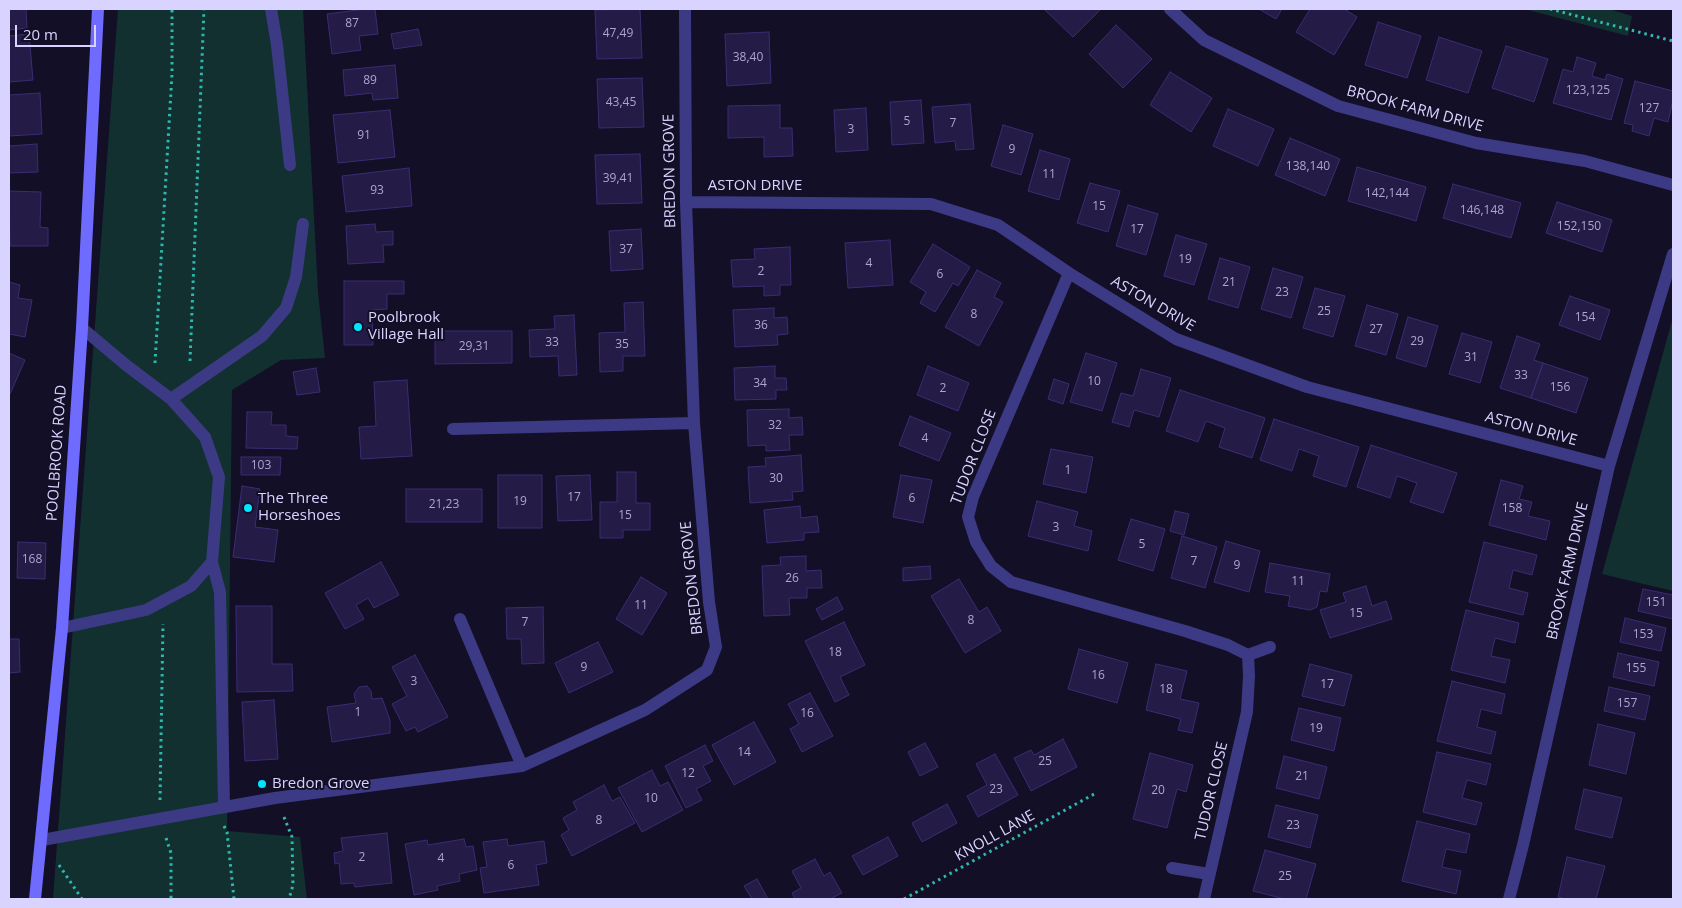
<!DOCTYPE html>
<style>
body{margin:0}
#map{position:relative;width:1682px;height:908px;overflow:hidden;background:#130f26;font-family:"Open Sans",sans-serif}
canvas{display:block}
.frame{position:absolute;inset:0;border:10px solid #d9d4ff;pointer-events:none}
.scale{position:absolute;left:15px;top:25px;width:81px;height:22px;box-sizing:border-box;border:2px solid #d9d4ff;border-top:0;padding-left:6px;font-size:15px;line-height:18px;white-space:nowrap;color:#d9d4ff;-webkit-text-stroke:4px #130f26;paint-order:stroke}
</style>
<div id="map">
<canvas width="1682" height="908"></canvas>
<div class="frame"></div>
<div class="scale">20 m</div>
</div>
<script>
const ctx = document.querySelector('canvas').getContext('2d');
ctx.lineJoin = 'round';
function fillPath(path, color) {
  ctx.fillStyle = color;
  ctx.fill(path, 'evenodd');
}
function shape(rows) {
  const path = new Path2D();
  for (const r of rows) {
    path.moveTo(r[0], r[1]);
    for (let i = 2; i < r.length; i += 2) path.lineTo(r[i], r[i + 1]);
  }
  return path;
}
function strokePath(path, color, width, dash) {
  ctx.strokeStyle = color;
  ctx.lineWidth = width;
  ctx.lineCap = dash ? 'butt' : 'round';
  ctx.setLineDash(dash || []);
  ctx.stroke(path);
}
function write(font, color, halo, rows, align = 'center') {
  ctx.font = font + ' "Open Sans",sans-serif';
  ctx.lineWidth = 4;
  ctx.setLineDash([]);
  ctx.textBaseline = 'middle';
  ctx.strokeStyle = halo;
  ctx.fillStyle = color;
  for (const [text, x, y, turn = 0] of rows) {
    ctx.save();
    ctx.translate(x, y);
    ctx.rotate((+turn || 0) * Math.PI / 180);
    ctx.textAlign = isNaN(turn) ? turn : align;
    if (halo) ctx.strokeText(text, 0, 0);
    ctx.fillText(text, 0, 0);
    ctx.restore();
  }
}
fillPath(shape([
 [118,9,303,9,318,292,325,358,281,360,232,390,227,831,300,837,307,899,53,899],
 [1524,9,1609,9,1632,16,1628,36],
 [1673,317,1673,591,1602,574]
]), '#12302f');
const building = shape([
 [9,9,26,9,27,28,9,30,9,9],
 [365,9,375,9,378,34,359,36,361,50,332,54,327,14,365,9],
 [640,9,642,58,597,59,595,10,640,9],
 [1044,9,1101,9,1073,37,1044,9],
 [1259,9,1282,9,1276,19,1259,9],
 [1310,9,1344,9,1357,17,1334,55,1296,32,1310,9],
 [1378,22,1421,36,1407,78,1365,65,1378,22],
 [1116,25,1152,59,1123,88,1089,54,1116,25],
 [418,29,422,45,394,49,391,34,418,29],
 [769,32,771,83,727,86,725,34,769,32],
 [29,34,33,80,9,82,9,36,29,34],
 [1439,37,1482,51,1468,93,1426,80,1439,37],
 [1506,46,1548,59,1534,102,1492,88,1506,46],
 [1577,57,1596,63,1592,76,1605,80,1607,74,1623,79,1611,120,1553,103,1563,69,1573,72,1577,57],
 [395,65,398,98,373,100,372,93,345,96,343,70,395,65],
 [1170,72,1212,98,1191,132,1150,105,1170,72],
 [642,78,644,127,599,128,597,79,642,78],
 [1635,81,1673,91,1673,100,1668,122,1654,118,1649,136,1632,131,1633,125,1624,123,1635,81],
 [40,93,42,134,9,136,9,95,40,93],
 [921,100,924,143,892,145,890,102,921,100],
 [970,104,974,149,956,150,955,141,935,143,932,107,970,104],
 [780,105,780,128,792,128,793,156,764,157,764,137,728,138,728,106,780,105],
 [866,108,868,150,836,152,834,110,866,108],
 [1228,109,1274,129,1258,166,1213,146,1228,109],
 [390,110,395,157,338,163,333,115,390,110],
 [1003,125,1033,134,1021,175,991,166,1003,125],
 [1290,138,1340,159,1325,196,1275,175,1290,138],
 [37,144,38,172,9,173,9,146,37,144],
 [1040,150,1070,159,1059,200,1028,191,1040,150],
 [640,154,642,203,597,204,595,155,640,154],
 [1357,167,1426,187,1416,221,1348,201,1357,167],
 [409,168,412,206,346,212,342,176,409,168],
 [1090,183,1120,191,1108,232,1077,223,1090,183],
 [1453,184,1521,203,1511,238,1443,218,1453,184],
 [9,191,41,192,40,227,48,228,48,246,10,246,9,191],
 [1557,202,1612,220,1602,252,1546,233,1557,202],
 [1128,205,1158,214,1146,255,1116,246,1128,205],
 [375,224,376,232,393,231,393,245,383,245,384,262,348,264,346,226,375,224],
 [641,229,643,269,611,271,609,231,641,229],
 [1176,235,1207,244,1194,285,1164,276,1176,235],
 [890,240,893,285,848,288,845,243,890,240],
 [933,244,970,267,958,286,953,283,935,312,920,303,926,292,910,282,933,244],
 [790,247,791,285,780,285,780,295,764,296,764,286,733,287,731,260,755,259,754,249,790,247],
 [1220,258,1250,267,1238,308,1208,299,1220,258],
 [1273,268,1303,277,1291,318,1261,309,1273,268],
 [977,270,1001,283,994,297,1003,302,979,346,945,327,977,270],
 [344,281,404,281,404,294,387,294,387,309,372,310,373,345,344,345,344,281],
 [9,282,20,285,18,298,32,300,25,337,9,334,9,282],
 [1315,288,1345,296,1333,337,1303,328,1315,288],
 [1570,296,1610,310,1600,340,1559,325,1570,296],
 [643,302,645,356,623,356,623,371,600,372,599,333,625,332,624,303,643,302],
 [1367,305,1398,314,1386,355,1355,346,1367,305],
 [774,308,774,318,787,317,788,334,777,335,778,345,735,347,733,310,774,308],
 [574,315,577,375,559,376,558,356,530,357,529,330,555,329,554,316,574,315],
 [1408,317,1438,326,1426,367,1396,358,1408,317],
 [435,331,512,331,512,363,435,364,435,331],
 [1462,333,1492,342,1480,383,1449,374,1462,333],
 [1517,336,1540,344,1534,360,1543,363,1531,398,1500,388,1517,336],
 [9,353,25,360,10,394,9,394,9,353],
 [1086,353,1117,363,1102,411,1070,402,1086,353],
 [1543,363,1588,378,1576,413,1531,398,1543,363],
 [775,366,775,378,786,378,787,390,776,390,776,399,735,400,734,368,775,366],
 [928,366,969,383,958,411,917,395,928,366],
 [316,368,320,392,297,395,293,372,316,368],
 [1141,369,1171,378,1159,417,1134,410,1129,427,1112,422,1121,393,1133,396,1141,369],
 [1054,379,1069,384,1063,404,1048,399,1054,379],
 [407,380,412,456,361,459,359,427,376,426,374,382,407,380],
 [1180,390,1265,418,1252,458,1219,447,1225,428,1206,421,1198,442,1166,431,1180,390],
 [789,409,789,418,802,417,803,435,789,435,790,450,766,451,766,445,748,446,747,410,789,409],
 [247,412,272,412,271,425,286,425,286,436,298,437,297,449,246,448,247,412],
 [910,416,951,433,939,461,899,445,910,416],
 [1274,419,1359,447,1346,487,1313,476,1319,456,1299,449,1292,471,1260,460,1274,419],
 [1371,445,1457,473,1443,513,1410,502,1417,483,1397,476,1390,498,1357,487,1371,445],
 [1051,449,1093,457,1086,493,1043,484,1051,449],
 [801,455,803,491,792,492,793,500,750,503,748,467,766,466,765,458,801,455],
 [241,457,281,457,280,475,241,475,241,457],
 [617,472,636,472,636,503,650,503,650,530,623,530,623,538,600,538,600,502,617,502,617,472],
 [498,475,542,475,542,528,498,528,498,475],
 [590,475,592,520,558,521,556,476,590,475],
 [901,475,932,480,923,523,893,517,901,475],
 [1501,480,1523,486,1519,499,1532,502,1528,516,1550,521,1546,540,1489,525,1501,480],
 [242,486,260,489,255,527,278,530,274,562,233,557,242,486],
 [406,489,482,489,482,522,406,522,406,489],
 [1037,501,1078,512,1074,526,1092,531,1088,551,1028,536,1037,501],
 [800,506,801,518,817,516,819,532,804,533,804,540,767,543,764,510,800,506],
 [1175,511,1189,514,1184,535,1170,531,1175,511],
 [1131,519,1165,529,1153,571,1118,560,1131,519],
 [1182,536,1217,547,1205,588,1171,578,1182,536],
 [1226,541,1260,551,1249,592,1214,582,1226,541],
 [18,542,46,543,45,579,17,578,18,542],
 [1484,542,1537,555,1532,575,1513,570,1509,588,1528,593,1523,615,1469,602,1484,542],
 [806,556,806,571,821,570,822,588,807,588,807,598,789,598,790,615,764,616,762,566,781,565,780,557,806,556],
 [381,562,399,595,374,608,368,598,356,605,364,619,345,629,325,593,381,562],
 [1270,563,1330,574,1327,592,1320,591,1317,607,1310,610,1288,606,1290,596,1265,592,1270,563],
 [930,566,931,579,903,581,903,568,930,566],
 [641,577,667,593,642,635,616,619,641,577],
 [959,579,979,612,987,607,1001,631,965,653,931,596,959,579],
 [1366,586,1372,606,1386,601,1392,619,1330,638,1320,610,1346,602,1343,593,1366,586],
 [1643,589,1673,595,1673,619,1638,611,1643,589],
 [837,597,843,609,822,620,816,609,837,597],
 [236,606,272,606,272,664,292,664,293,691,237,692,236,606],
 [543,607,544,663,522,664,521,639,507,639,506,608,543,607],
 [1466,610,1519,623,1515,643,1495,638,1491,656,1510,660,1505,683,1451,670,1466,610],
 [1625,618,1666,628,1661,651,1620,642,1625,618],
 [844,622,865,665,840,677,849,695,835,702,805,641,844,622],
 [9,639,19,639,20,672,9,673,9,639],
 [598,642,613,672,569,693,555,663,598,642],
 [1079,649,1128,663,1117,703,1068,689,1079,649],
 [1618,653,1659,662,1654,686,1613,677,1618,653],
 [415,655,448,717,418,732,415,727,406,731,392,704,407,696,392,667,415,655],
 [1156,664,1187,671,1180,699,1199,703,1192,733,1178,730,1181,719,1146,710,1156,664],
 [1310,664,1352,675,1344,706,1302,696,1310,664],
 [1452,681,1505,694,1501,714,1481,709,1477,727,1496,732,1491,754,1437,741,1452,681],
 [367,686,371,691,372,699,382,698,390,720,390,733,332,742,327,707,356,703,354,694,359,687,367,686],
 [1609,687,1650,696,1645,720,1604,711,1609,687],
 [810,693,833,736,802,752,790,729,799,724,788,704,810,693],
 [274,700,278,759,245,761,242,702,274,700],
 [1299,708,1341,718,1334,751,1291,740,1299,708],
 [754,722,776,762,734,785,712,745,754,722],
 [1598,724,1635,733,1626,774,1589,765,1598,724],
 [1063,739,1077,767,1031,791,1014,758,1031,750,1034,755,1063,739],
 [925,743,938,767,920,776,908,752,925,743],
 [705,745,713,761,703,766,711,781,696,789,702,800,686,808,665,766,705,745],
 [1437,752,1491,764,1486,785,1467,780,1462,798,1482,803,1476,825,1423,812,1437,752],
 [1150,753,1193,765,1186,792,1177,789,1167,828,1133,819,1150,753],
 [995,754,1018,795,978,817,967,796,987,785,976,764,995,754],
 [1284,756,1327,767,1319,799,1276,788,1284,756],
 [652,770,660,786,668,782,683,810,642,832,618,788,652,770],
 [604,785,612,801,620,797,635,823,572,856,561,835,569,830,563,818,577,810,573,802,604,785],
 [1584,789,1622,798,1612,838,1575,829,1584,789],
 [947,804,957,823,922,842,912,823,947,804],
 [1276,805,1318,815,1310,848,1268,837,1276,805],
 [1417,821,1470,834,1466,853,1446,849,1442,867,1461,871,1456,894,1402,881,1417,821],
 [387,833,392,883,355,887,354,883,341,884,339,863,335,864,334,853,343,851,341,838,387,833],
 [888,837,898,856,863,875,852,856,888,837],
 [464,839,466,847,473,846,477,870,459,874,460,881,437,886,438,890,414,895,405,844,427,840,428,845,464,839],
 [507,839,508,846,544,841,547,863,536,865,539,885,484,893,480,868,487,867,483,842,507,839],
 [1265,850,1316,864,1306,899,1285,899,1253,891,1265,850],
 [1567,857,1605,866,1596,899,1566,899,1558,897,1567,857],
 [815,859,824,876,830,872,842,893,830,899,795,899,792,893,801,888,792,871,815,859],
 [757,879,768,899,752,899,744,886,757,879]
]);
fillPath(building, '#241b47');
strokePath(building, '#3b2d73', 1);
strokePath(shape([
 [1550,9,1673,41],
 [190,361,204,9],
 [155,363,172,74,172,9],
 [160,800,163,624],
 [284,817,292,837,293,885,289,899],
 [224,826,227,832,234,899],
 [166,838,171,853,171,899],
 [59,865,82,899],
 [904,899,1096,793]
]), '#2fb8b0', 3, [2.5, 4]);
strokePath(shape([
 [271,9,277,45,290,165],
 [171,399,262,336,286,308,296,277,303,224],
 [212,562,220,592,224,807],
 [62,628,146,610,191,586,212,562,219,477,205,437,171,399,126,365,82,328]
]), '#3d3a85', 12);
strokePath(shape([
 [1170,9,1204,40,1338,106,1476,143,1585,161,1673,185],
 [686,202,931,204,998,225,1069,273,1176,339,1307,387,1609,466],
 [1069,273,973,497,968,517,976,542,991,566,1011,582,1185,631,1228,645,1248,655,1249,676,1247,712,1204,899],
 [453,429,694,423],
 [460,619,522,766],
 [1248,655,1270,647],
 [42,840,275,798,522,766,645,710,707,670,716,647,709,602,694,423,686,202,685,9],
 [1172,868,1209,874],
 [1509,899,1523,845,1609,466,1673,254]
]), '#3d3a85', 12);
strokePath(shape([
 [35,899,62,628,82,328,98,9]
]), '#6f6bff', 12);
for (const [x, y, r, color] of [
 [358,327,5,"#00e5ff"],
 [248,508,5,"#00e5ff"],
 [262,784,5,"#00e5ff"]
]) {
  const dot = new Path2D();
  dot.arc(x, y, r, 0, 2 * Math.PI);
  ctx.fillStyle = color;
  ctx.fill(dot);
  strokePath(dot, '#130f26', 2);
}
write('12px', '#aca6d1', null, [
 ["87",352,24],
 ["47,49",618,34],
 ["38,40",748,58],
 ["89",370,81],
 ["123,125",1588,91],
 ["43,45",621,103],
 ["127",1649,109],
 ["5",907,122],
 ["7",953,124],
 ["3",851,130],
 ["91",364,136],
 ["9",1012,150],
 ["138,140",1308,167],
 ["11",1049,175],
 ["39,41",618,179],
 ["93",377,191],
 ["142,144",1387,194],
 ["15",1099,207],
 ["146,148",1482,211],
 ["152,150",1579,227],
 ["17",1137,230],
 ["37",626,250],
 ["19",1185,260],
 ["4",869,264],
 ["2",761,272],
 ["6",940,275],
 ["21",1229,283],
 ["23",1282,293],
 ["25",1324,312],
 ["8",974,315],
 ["154",1585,318],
 ["36",761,326],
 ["27",1376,330],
 ["29",1417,342],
 ["33",552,343],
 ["35",622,345],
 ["29,31",474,347],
 ["31",1471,358],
 ["33",1521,376],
 ["10",1094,382],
 ["34",760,384],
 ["156",1560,388],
 ["2",943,389],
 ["32",775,426],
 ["4",925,439],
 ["103",261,466],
 ["1",1068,471],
 ["30",776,479],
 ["17",574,498],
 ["6",912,499],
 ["19",520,502],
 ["21,23",444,505],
 ["158",1512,509],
 ["15",625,516],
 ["3",1056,528],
 ["5",1142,545],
 ["168",32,560],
 ["7",1194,562],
 ["9",1237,566],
 ["26",792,579],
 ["11",1298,582],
 ["151",1656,603],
 ["11",641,606],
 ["15",1356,614],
 ["8",971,621],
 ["7",525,623],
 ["153",1643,635],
 ["18",835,653],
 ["9",584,668],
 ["155",1636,669],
 ["16",1098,676],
 ["3",414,682],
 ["17",1327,685],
 ["18",1166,690],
 ["157",1627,704],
 ["1",358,713],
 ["16",807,714],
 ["19",1316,729],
 ["14",744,753],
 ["25",1045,762],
 ["12",688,774],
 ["21",1302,777],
 ["23",996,790],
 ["20",1158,791],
 ["10",651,799],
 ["8",599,821],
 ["23",1293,826],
 ["2",362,858],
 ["4",441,859],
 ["6",511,866],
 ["25",1285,877]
]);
write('15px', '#d9d4ff', '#130f26', [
 ["BROOK FARM DRIVE",1415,109,15],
 ["BREDON GROVE",670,171,-91],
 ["ASTON DRIVE",755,186],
 ["ASTON DRIVE",1153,304,30],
 ["ASTON DRIVE",1531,429,15],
 ["POOLBROOK ROAD",57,453,-86],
 ["TUDOR CLOSE",974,457,-69],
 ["BROOK FARM DRIVE",1568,571,-77],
 ["BREDON GROVE",692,578,-96],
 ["TUDOR CLOSE",1212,791,-77],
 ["KNOLL LANE",995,836,-29]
]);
write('15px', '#d9d4ff', '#130f26', [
 ["Poolbrook",368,318],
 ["Village Hall",368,335],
 ["The Three",258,499],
 ["Horseshoes",258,516],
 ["Bredon Grove",272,784]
], 'left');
</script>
